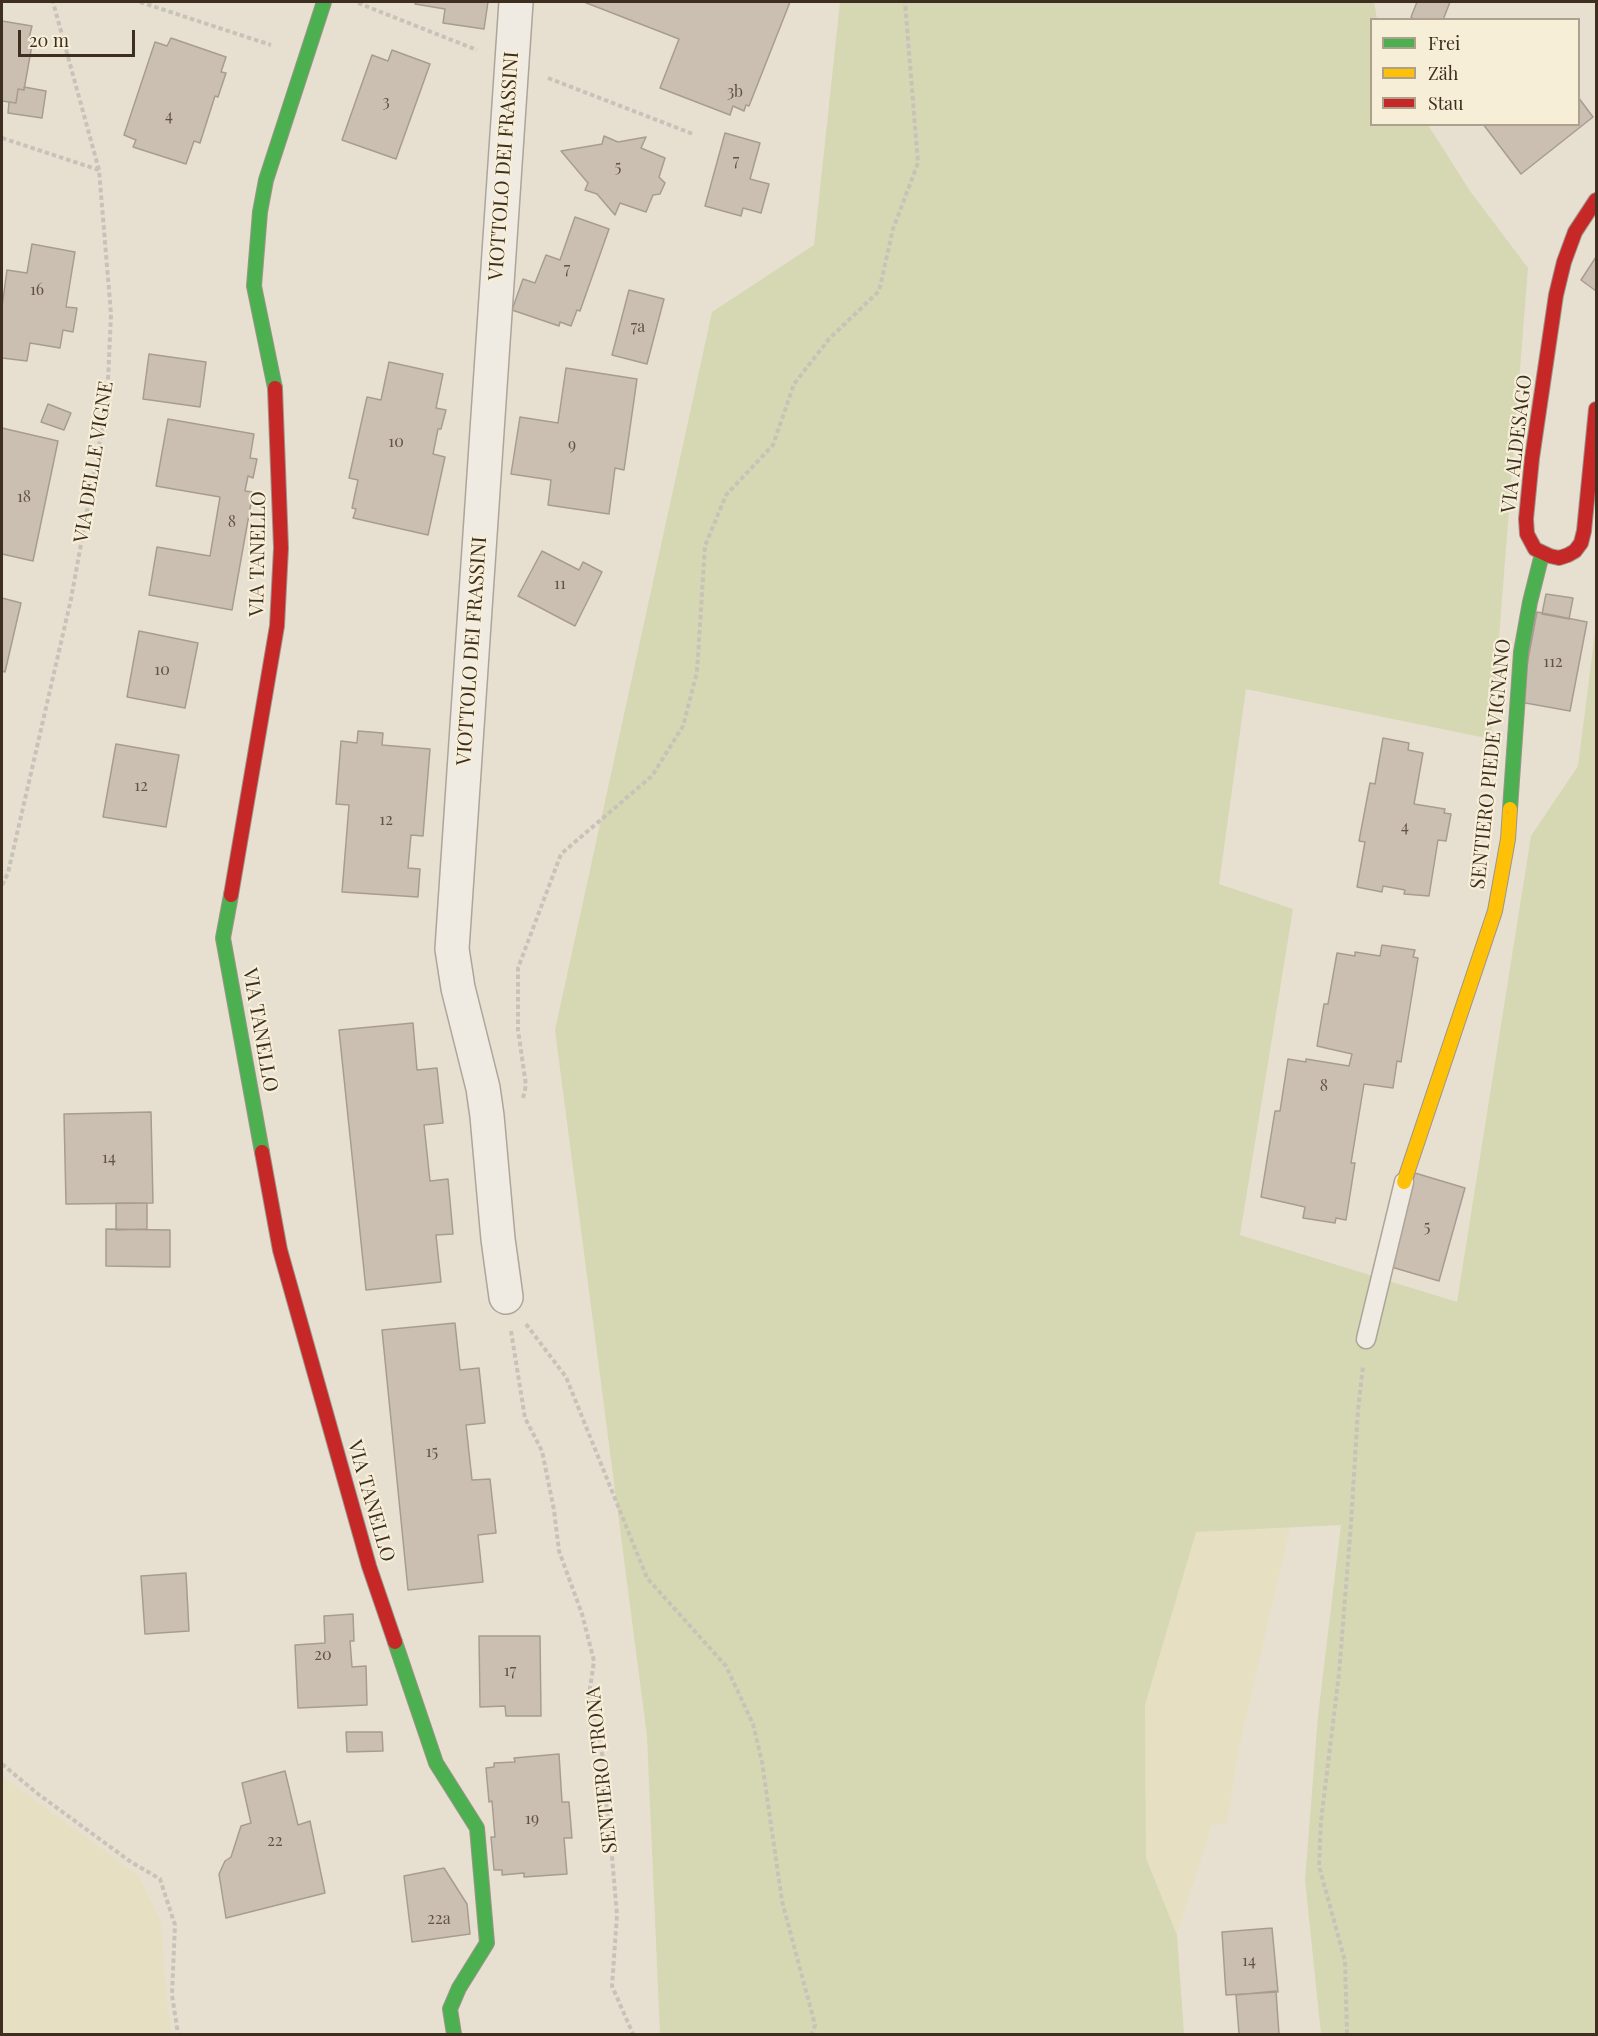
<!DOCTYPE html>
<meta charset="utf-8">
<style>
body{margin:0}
#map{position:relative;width:1598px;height:2036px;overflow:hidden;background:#e7e0d1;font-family:"Playfair Display",serif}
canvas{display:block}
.frame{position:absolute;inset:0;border:3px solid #3d2e20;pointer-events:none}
.legend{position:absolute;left:1370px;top:18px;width:210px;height:108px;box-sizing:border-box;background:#f7eed8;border:2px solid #ada18e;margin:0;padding:8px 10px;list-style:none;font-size:18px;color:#3d2e20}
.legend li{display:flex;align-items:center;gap:12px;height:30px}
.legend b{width:30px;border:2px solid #ada18e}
.scale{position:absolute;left:18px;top:30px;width:117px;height:27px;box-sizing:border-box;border:3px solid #3d2e20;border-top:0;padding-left:8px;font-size:18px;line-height:21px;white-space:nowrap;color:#3d2e20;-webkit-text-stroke:4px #f7eed8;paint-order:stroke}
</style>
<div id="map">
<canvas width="1598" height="2036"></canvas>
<div class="frame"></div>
<ul class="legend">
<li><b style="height:8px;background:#4caf50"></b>Frei</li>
<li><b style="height:8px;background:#ffc107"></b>Zäh</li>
<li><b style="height:8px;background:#c62828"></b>Stau</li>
</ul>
<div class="scale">20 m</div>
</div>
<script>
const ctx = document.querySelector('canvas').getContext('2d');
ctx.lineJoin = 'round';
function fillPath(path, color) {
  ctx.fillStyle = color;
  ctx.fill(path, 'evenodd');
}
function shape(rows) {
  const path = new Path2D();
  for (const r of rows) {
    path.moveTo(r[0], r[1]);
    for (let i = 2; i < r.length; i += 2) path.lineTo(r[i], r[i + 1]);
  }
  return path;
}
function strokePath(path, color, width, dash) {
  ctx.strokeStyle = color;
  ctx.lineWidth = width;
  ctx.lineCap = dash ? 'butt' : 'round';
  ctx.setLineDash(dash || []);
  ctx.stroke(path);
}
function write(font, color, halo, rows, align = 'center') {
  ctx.font = font + ' "Playfair Display",serif';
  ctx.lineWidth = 4.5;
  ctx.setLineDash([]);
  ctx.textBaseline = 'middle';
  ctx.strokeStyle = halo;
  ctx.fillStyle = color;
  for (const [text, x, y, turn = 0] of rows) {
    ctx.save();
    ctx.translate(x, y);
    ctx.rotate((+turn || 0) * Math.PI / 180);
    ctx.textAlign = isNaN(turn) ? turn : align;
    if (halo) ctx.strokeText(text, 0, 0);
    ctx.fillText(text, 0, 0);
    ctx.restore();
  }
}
fillPath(shape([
 [1290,1528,1239,1748,1227,1823,1212,1825,1177,1935,1146,1858,1145,1705,1196,1532],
 [2,1776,139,1876,161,1922,166,1995,172,2034,2,2034]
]), '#e6dfc2');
fillPath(shape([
 [840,2,1374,2,1377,19,1372,20,1372,124,1428,125,1470,191,1528,268,1491,739,1246,689,1219,884,1293,909,1240,1235,1457,1302,1531,836,1578,766,1596,625,1596,2034,1321,2034,1305,1880,1318,1716,1341,1525,1196,1532,1145,1705,1146,1858,1177,1935,1184,2034,660,2034,647,1736,555,1030,712,312,814,245]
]), '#d6d7b3');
const building = shape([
 [416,2,488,2,484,29,443,23,445,9,415,4,416,2],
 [584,2,790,2,749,106,746,105,744,111,733,106,730,115,660,88,679,39,584,2],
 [1417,2,1450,2,1443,20,1415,20,1411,17,1417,2],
 [2,21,32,26,29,38,33,39,24,90,18,89,16,103,2,101,2,21],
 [171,38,226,57,221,72,226,73,218,97,215,96,200,143,194,141,186,164,133,147,136,140,124,135,155,42,167,46,171,38],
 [392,50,430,64,396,159,342,140,372,55,388,61,392,50],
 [24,87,46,91,42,118,8,113,9,102,16,103,18,89,24,90,24,87],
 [1578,97,1593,117,1521,174,1483,124,1578,124,1578,97],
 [725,133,760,143,750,179,769,184,761,213,743,208,741,216,705,206,725,133],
 [604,136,618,142,646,137,641,148,665,158,659,177,665,183,660,194,653,195,646,212,620,203,615,215,597,194,585,190,588,183,561,151,602,144,604,136],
 [575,217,609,229,580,311,577,310,571,326,560,322,559,326,512,310,523,279,535,283,546,255,560,260,575,217],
 [32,244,75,252,66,307,77,308,73,332,63,330,60,348,30,343,27,361,2,358,2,307,7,270,27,273,32,244],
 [1596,257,1596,291,1581,280,1596,257],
 [629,290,664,299,647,364,612,355,629,290],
 [149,354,206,362,200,407,143,399,149,354],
 [389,362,443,374,436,408,446,410,441,429,438,429,433,454,445,457,428,535,353,518,356,509,352,508,358,480,349,478,367,397,381,400,389,362],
 [566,368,637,379,624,470,615,468,609,514,548,505,551,480,511,474,520,417,558,423,566,368],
 [48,404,71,413,64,430,41,422,48,404],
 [168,419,254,434,250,458,257,459,253,478,248,476,245,491,253,492,232,610,149,595,157,547,210,556,220,497,156,486,168,419],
 [2,428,58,441,33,561,2,554,2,428],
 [542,551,579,570,583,562,602,572,575,626,518,596,542,551],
 [1546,594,1573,598,1569,619,1542,614,1546,594],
 [2,598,21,603,5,672,2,671,2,598],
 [1537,612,1587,622,1570,711,1520,702,1537,612],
 [139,631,198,643,185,708,127,697,139,631],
 [358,731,383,733,382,745,430,749,423,836,411,835,408,868,420,869,418,897,342,892,349,805,336,804,341,741,357,743,358,731],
 [1383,738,1409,743,1408,750,1423,753,1414,804,1445,809,1444,813,1451,814,1446,841,1438,840,1429,896,1404,894,1405,890,1383,886,1382,892,1357,887,1365,842,1359,841,1370,783,1375,784,1383,738],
 [116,744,179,755,166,827,103,817,116,744],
 [1382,945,1415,950,1413,957,1418,958,1401,1062,1397,1061,1393,1088,1364,1084,1351,1163,1355,1163,1346,1220,1336,1218,1335,1223,1303,1218,1305,1207,1261,1197,1275,1111,1280,1111,1288,1059,1306,1062,1306,1059,1349,1066,1352,1054,1317,1046,1324,1004,1328,1004,1337,953,1355,956,1355,952,1380,956,1382,945],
 [413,1023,417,1070,437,1068,443,1123,424,1125,430,1181,448,1179,453,1234,436,1235,441,1282,366,1290,339,1030,413,1023],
 [151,1112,153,1203,66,1204,64,1114,151,1112],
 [1415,1173,1465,1188,1439,1281,1388,1266,1415,1173],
 [116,1203,147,1203,147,1229,116,1230,116,1203],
 [106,1229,170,1230,170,1267,106,1266,106,1229],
 [455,1323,460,1370,479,1368,485,1423,466,1425,472,1480,490,1479,496,1533,478,1535,483,1582,408,1590,382,1330,455,1323],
 [186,1573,189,1631,145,1634,141,1576,186,1573],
 [353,1614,354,1641,350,1641,352,1667,366,1666,367,1705,298,1708,295,1645,325,1643,324,1616,353,1614],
 [479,1636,540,1636,541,1716,506,1716,505,1706,480,1707,479,1636],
 [346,1732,382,1732,383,1751,347,1752,346,1732],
 [559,1754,562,1802,569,1802,572,1838,564,1838,567,1874,524,1877,524,1873,502,1875,502,1870,494,1870,491,1837,495,1837,492,1801,489,1802,486,1768,494,1767,494,1763,515,1762,514,1758,559,1754],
 [285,1771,298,1825,310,1821,325,1893,226,1918,219,1874,225,1861,231,1857,241,1826,251,1823,242,1783,285,1771],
 [444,1868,467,1904,470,1934,412,1942,404,1876,444,1868],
 [1272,1928,1278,1992,1226,1995,1222,1932,1272,1928],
 [1276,1991,1279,2034,1239,2034,1236,1995,1276,1991]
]);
fillPath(building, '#cbbfb2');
strokePath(building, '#a89c90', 1.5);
const lane = shape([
 [1366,1339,1404,1182]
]);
const street = shape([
 [506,1297,498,1239,487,1116,483,1088,458,988,452,949,516,2]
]);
const fast = shape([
 [275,388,254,286,260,212,266,180,324,2],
 [1510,809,1521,652,1530,602,1542,554],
 [231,895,223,938,262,1152],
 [395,1642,436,1763,477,1828,487,1943,459,1988,450,2009,454,2034]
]);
const slow = shape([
 [1404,1182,1495,911,1508,839,1510,809]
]);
const jam = shape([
 [1596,200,1575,232,1564,262,1556,295,1532,458,1526,519,1527,534,1535,549,1550,556,1559,558,1568,555,1575,551,1581,543,1584,531,1596,409],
 [231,895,277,626,281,548,275,388],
 [262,1152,280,1250,369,1566,395,1642]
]);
strokePath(lane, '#ada599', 21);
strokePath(street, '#ada599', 36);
strokePath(fast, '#9c958a', 16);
strokePath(slow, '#9c958a', 16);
strokePath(jam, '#9c958a', 16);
strokePath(shape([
 [140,2,271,45],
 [358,3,477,50],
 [548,78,693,134],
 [2,138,99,170],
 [2,885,8,873,71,599,107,402,111,314,99,170,53,2],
 [523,1098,526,1085,518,1030,518,968,561,854,652,776,683,726,697,672,705,546,726,495,773,445,794,384,829,339,879,291,893,229,918,163,905,2],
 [526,1324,566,1377,647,1578,726,1666,753,1724,762,1762,782,1901,815,2025,812,2034],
 [511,1331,525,1418,542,1451,554,1510,559,1551,582,1614,594,1661,589,1695,603,1758,604,1787,610,1833,617,1915,612,1986,633,2034],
 [2,1764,38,1794,131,1862,160,1879,175,1925,172,1995,178,2034],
 [1347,2034,1345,1961,1319,1866,1321,1821,1339,1674,1351,1523,1358,1410,1363,1366]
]), '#c8c2b9', 4, [4.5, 3]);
strokePath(lane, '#efebe3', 18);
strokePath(street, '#efebe3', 33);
strokePath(fast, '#4caf50', 14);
strokePath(slow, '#ffc107', 14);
strokePath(jam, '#c62828', 14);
write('16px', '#605244', null, [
 ["3b",735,92],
 ["3",386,102],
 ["4",169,116],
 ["7",736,161],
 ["5",618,167],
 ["7",567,269],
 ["16",37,290],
 ["7a",638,327],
 ["10",396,442],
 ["9",572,445],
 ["18",24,497],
 ["8",232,522],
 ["11",560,584],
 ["112",1553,662],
 ["10",162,670],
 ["12",141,786],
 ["12",386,820],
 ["4",1405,827],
 ["8",1324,1086],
 ["14",109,1158],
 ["5",1427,1227],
 ["15",432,1452],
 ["20",323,1655],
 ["17",510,1671],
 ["19",532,1819],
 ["22",275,1841],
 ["22a",439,1919],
 ["14",1249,1961]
]);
write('20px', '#3d2e20', '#f7eed8', [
 ["VIOTTOLO DEI FRASSINI",504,166,-86],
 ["VIA ALDESAGO",1517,444,-83],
 ["VIA DELLE VIGNE",94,462,-81],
 ["VIA TANELLO",258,554,-89],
 ["VIOTTOLO DEI FRASSINI",472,651,-86],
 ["SENTIERO PIEDE VIGNANO",1491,764,-84],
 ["VIA TANELLO",260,1030,80],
 ["VIA TANELLO",371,1501,74],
 ["SENTIERO TRONA",602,1770,-96]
]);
</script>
